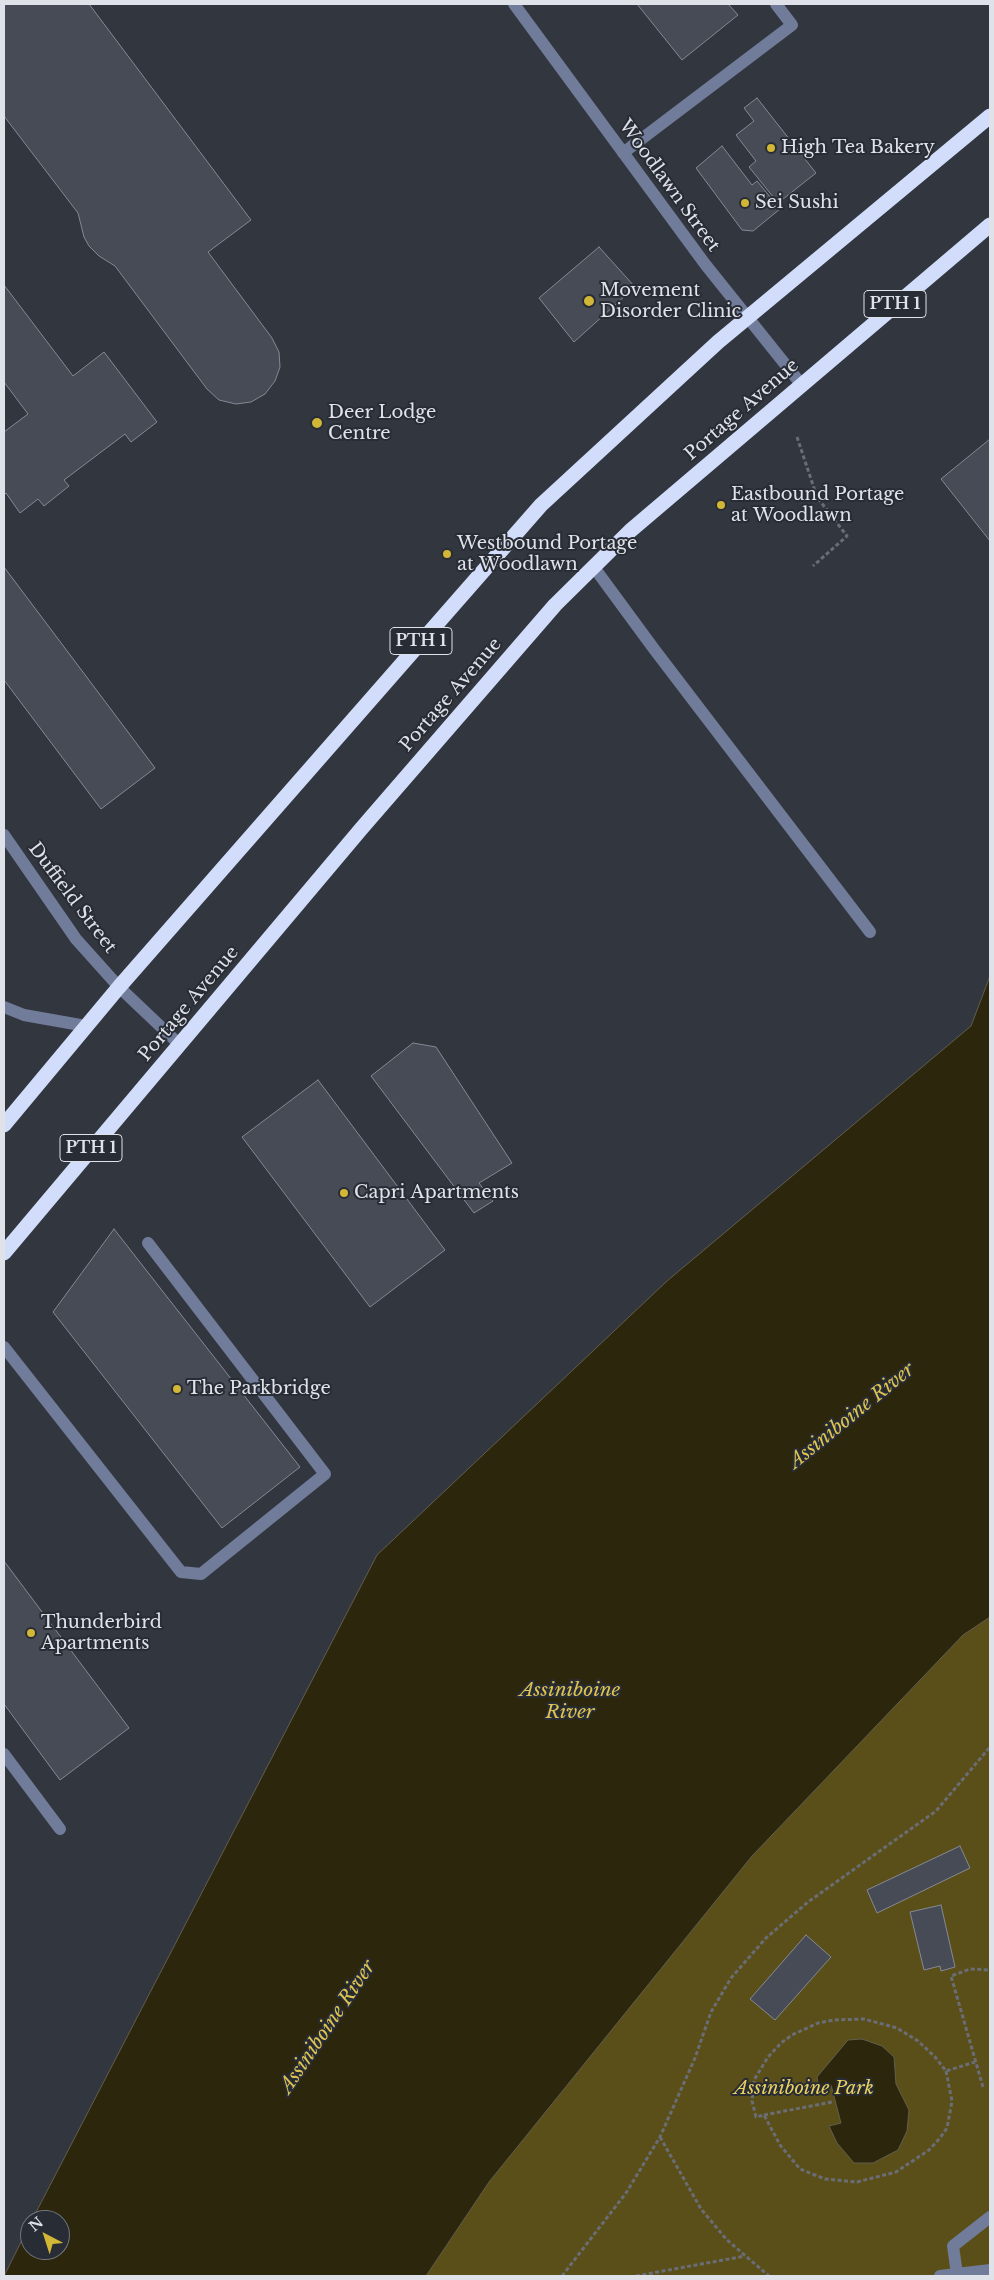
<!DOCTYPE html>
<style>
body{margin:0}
#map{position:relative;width:994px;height:2280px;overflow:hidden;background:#32363f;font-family:"Libre Baskerville",serif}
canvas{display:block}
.frame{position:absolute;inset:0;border:5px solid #dfe2e8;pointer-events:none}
.north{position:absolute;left:20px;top:2210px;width:50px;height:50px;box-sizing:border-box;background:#282c35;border:1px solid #71757d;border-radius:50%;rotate:320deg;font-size:14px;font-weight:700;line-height:20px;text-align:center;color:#dfe2e8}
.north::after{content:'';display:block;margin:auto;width:18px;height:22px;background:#d2b635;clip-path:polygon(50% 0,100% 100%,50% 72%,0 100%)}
</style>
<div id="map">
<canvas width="994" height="2280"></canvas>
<div class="frame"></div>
<div class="north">N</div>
</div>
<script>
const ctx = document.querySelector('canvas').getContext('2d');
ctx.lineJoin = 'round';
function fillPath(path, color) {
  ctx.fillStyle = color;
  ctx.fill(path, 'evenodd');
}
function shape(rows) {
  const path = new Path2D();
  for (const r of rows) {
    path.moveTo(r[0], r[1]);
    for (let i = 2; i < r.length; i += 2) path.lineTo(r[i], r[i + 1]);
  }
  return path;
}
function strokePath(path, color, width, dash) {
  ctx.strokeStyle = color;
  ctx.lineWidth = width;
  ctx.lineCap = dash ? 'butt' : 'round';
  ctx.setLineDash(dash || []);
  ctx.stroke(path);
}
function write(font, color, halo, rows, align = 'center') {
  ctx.font = font + ' "Libre Baskerville",serif';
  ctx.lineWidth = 4;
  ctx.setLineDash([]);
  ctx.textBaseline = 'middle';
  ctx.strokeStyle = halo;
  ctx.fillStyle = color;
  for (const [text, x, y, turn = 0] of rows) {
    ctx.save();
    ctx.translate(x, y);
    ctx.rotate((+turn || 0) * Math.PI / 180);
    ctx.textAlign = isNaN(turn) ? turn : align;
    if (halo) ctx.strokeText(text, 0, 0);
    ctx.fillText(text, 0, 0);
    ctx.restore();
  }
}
fillPath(shape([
 [990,1617,990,2276,426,2276,489,2182,752,1856,963,1635]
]), '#5b4f19');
const water = shape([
 [990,976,990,1617,963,1635,752,1856,489,2182,426,2276,4,2276,30,2224,30,2250,60,2250,60,2220,32,2220,377,1555,667,1281,971,1026,990,976],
 [862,2039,882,2046,894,2057,896,2084,909,2110,907,2131,898,2150,873,2163,854,2163,837,2143,829,2126,841,2123,831,2085,819,2088,817,2077,848,2040,862,2039]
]);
fillPath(water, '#2c260c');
strokePath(water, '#625e4e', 1);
const building = shape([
 [4,4,89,4,251,220,208,252,272,338,279,352,280,367,275,381,265,394,251,402,236,404,219,400,207,389,115,266,99,256,89,246,84,237,78,213,4,116,4,4],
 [637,4,728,4,738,15,682,60,637,4],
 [757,98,816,173,778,203,749,167,756,161,736,135,754,121,744,108,757,98],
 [722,146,752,185,757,181,780,209,753,231,742,230,696,168,722,146],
 [599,247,635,287,574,342,539,298,599,247],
 [4,285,73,376,104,352,157,422,131,442,125,434,64,480,69,486,44,506,38,499,20,513,6,493,4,495,4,432,28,414,4,382,4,285],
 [990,439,990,541,941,479,990,439],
 [4,567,155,768,101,809,4,680,4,567],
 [413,1043,436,1047,512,1163,479,1183,493,1201,474,1213,371,1076,413,1043],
 [318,1080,445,1250,370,1307,242,1137,318,1080],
 [114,1229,300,1467,222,1528,53,1312,114,1229],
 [4,1561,129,1728,60,1780,4,1704,4,1561],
 [960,1846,970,1868,877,1913,867,1890,960,1846],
 [941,1905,955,1967,941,1971,940,1966,924,1970,910,1912,941,1905],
 [806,1935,831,1957,775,2020,750,1999,806,1935]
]);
fillPath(building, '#474b55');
strokePath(building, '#858994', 1);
strokePath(shape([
 [797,437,817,497,847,536,813,566],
 [946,2071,952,2101,947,2128,940,2138,929,2150,896,2172,857,2182,825,2179,800,2169,780,2145,764,2115,756,2117,752,2101,754,2080,768,2057,781,2043,792,2035,818,2023,834,2020,864,2019,897,2028,918,2041,935,2057,946,2071,975,2062],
 [983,2087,951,1976,970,1969,990,1970],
 [764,2115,832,2102],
 [660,2137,701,2209,727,2240,769,2276],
 [562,2276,626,2193,660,2137,695,2058,711,2012,731,1978,766,1938,808,1902,936,1811,990,1747],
 [636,2276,745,2256]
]), '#6a6d75', 3, [4, 2.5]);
strokePath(shape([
 [514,4,705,264,801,384],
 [623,153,792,25,776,4],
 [593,566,654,649,870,932],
 [4,835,76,939,119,987,179,1044],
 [4,1007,24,1015,86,1026],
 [4,1347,181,1572,201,1574,325,1474,148,1243],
 [4,1754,60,1829],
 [957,2274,953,2246,990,2217],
 [940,2276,990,2270]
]), '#707c99', 12);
strokePath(shape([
 [4,1125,119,987,541,505,718,342,990,116],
 [4,1253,361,829,555,605,630,531,990,225]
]), '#d1ddfa', 15);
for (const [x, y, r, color] of [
 [771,148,5,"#d2b635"],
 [745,203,5,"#d2b635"],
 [589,301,6,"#d2b635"],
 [317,423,6,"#d2b635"],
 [721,505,5,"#d2b635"],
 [447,554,5,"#d2b635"],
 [344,1193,5,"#d2b635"],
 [177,1389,5,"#d2b635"],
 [31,1633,5,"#d2b635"]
]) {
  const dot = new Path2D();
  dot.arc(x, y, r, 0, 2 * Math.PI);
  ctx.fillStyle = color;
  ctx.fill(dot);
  strokePath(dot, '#282c35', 2);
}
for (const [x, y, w] of [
 [895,304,62],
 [421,641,62],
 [91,1148,62]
]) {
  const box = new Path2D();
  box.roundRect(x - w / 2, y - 13.5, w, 27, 4);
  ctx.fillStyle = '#282c35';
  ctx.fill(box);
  strokePath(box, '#dfe2e8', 1);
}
write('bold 16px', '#dfe2e8', null, [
 ["PTH 1",895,304],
 ["PTH 1",421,641],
 ["PTH 1",91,1148]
]);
write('18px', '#dfe2e8', '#282c35', [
 ["High Tea Bakery",781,148],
 ["Sei Sushi",755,203],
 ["Movement",600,291],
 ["Disorder Clinic",600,312],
 ["Deer Lodge",328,413],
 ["Centre",328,434],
 ["Eastbound Portage",731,495],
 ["at Woodlawn",731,516],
 ["Westbound Portage",457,544],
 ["at Woodlawn",457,565],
 ["Capri Apartments",354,1193],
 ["The Parkbridge",187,1389],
 ["Thunderbird",41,1623],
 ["Apartments",41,1644]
], 'left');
write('18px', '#dfe2e8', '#282c35', [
 ["Woodlawn Street",669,186,54],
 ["Portage Avenue",742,410,-41],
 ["Portage Avenue",451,695,-49],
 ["Duffield Street",72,898,53],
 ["Portage Avenue",189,1004,-50]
]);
write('italic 18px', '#ebd160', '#282c35', [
 ["Assiniboine Park",804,2089]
]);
write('italic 19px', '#ddc350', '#282c35', [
 ["Assiniboine River",852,1416,-39],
 ["Assiniboine",570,1691],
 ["River",570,1713],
 ["Assiniboine River",328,2027,-56]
]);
</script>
